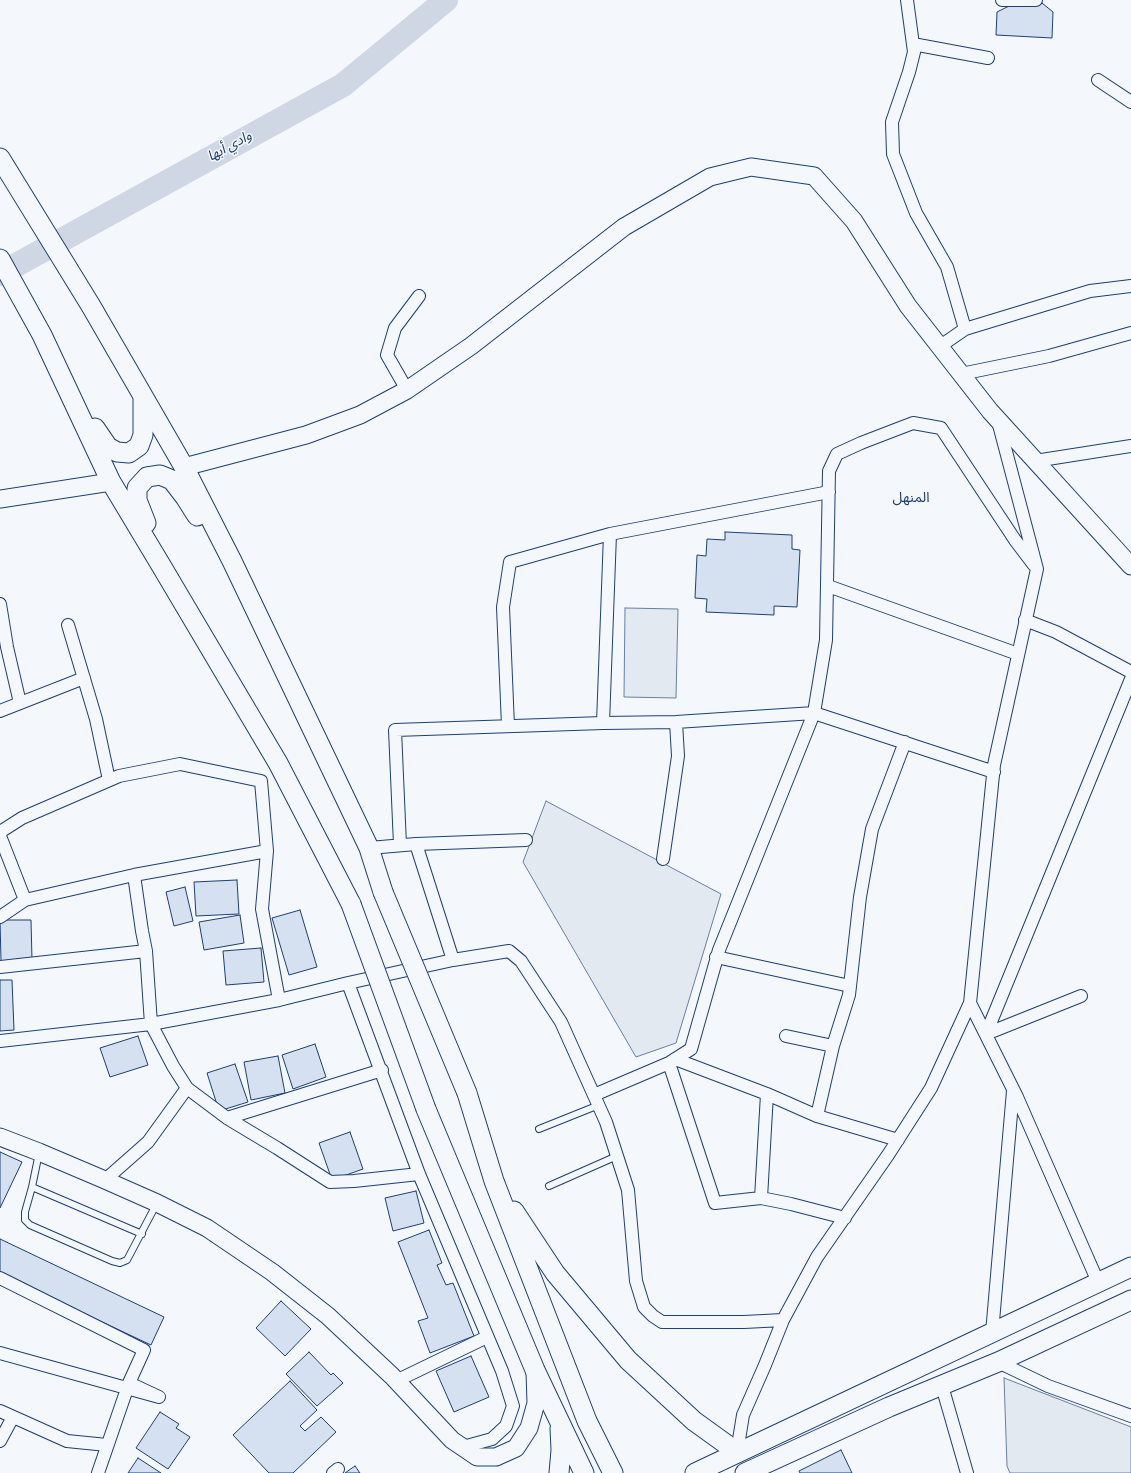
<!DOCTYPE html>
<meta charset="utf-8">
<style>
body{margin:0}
canvas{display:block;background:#f4f7fb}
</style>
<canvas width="1131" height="1473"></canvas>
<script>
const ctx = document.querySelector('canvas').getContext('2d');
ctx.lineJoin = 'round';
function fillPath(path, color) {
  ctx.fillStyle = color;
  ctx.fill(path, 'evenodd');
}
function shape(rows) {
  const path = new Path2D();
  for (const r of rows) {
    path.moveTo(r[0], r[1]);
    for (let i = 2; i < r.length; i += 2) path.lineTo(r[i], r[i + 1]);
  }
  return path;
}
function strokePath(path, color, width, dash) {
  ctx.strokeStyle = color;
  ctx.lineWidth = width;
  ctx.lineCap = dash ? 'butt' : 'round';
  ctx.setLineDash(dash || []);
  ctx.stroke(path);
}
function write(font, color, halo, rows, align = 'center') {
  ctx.font = font + ' "Source Sans 3","Noto Sans Arabic",sans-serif';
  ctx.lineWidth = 3;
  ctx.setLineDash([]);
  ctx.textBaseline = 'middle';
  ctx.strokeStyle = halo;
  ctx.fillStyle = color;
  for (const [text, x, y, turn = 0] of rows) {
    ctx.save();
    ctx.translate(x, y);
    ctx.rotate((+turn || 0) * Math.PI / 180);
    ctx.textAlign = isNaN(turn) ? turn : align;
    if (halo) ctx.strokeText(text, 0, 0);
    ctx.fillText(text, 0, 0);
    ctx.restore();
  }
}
const green = shape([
 [625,608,678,609,676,698,624,697,625,608],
 [546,801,721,894,676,1043,636,1057,523,862,546,801],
 [1004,1378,1131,1427,1131,1473,1010,1473,1007,1466,1004,1378]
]);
fillPath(green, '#e3e9f0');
strokePath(green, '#687fa3', 1);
strokePath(shape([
 [0,274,343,85,446,0]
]), '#cfd7e4', 24);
const building = shape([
 [1042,3,1053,12,1052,38,996,35,997,12,1011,5,1042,3],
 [725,532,792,535,792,549,800,550,797,607,774,606,774,615,706,612,707,599,695,598,697,555,706,556,707,539,725,540,725,532],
 [237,880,239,914,196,916,194,882,237,880],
 [185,887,193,921,174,926,166,892,185,887],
 [300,910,317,967,289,975,272,918,300,910],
 [240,915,244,943,204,950,199,922,240,915],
 [0,920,31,920,32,960,1,961,0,920],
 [261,948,264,982,226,985,223,951,261,948],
 [0,980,12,980,14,1030,0,1031,0,980],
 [138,1036,148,1065,110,1077,100,1048,138,1036],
 [315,1044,326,1077,293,1089,282,1055,315,1044],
 [278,1056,285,1093,251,1100,244,1062,278,1056],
 [235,1064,248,1102,219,1111,207,1073,235,1064],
 [350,1132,363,1169,332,1180,319,1143,350,1132],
 [0,1152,22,1162,0,1208,0,1152],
 [416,1191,424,1223,393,1231,385,1198,416,1191],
 [429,1230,442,1263,437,1265,446,1285,453,1283,474,1336,430,1353,418,1321,428,1318,398,1242,429,1230],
 [0,1239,164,1317,151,1345,0,1274,0,1239],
 [281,1301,311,1329,285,1356,256,1328,281,1301],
 [309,1352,331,1375,333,1373,343,1383,317,1406,286,1374,309,1352],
 [471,1356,489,1397,454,1412,436,1371,471,1356],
 [290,1381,317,1410,300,1426,305,1431,321,1417,336,1432,293,1473,269,1473,233,1435,290,1381],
 [160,1412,179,1424,176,1428,190,1437,168,1469,136,1448,160,1412],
 [841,1450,852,1473,800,1473,799,1471,841,1450],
 [138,1458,161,1473,128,1473,138,1458],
 [355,1466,360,1473,345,1473,355,1466]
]);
fillPath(building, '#d5e0f0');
strokePath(building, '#1d3f73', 1);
const lane = shape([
 [539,1129,599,1105],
 [39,1153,32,1187,25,1212,25,1220,30,1225,112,1261,120,1263,127,1260,157,1203],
 [549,1186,617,1156],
 [32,1187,142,1234]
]);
const street = shape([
 [907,0,914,52,909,72,892,122,893,154,916,213,947,267,965,329],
 [1002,0,1036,0],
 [913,44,988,58],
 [1098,80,1131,102],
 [939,347,965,329,1090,291,1131,286],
 [961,374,1049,356,1131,333],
 [407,390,387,355,395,328,419,296],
 [1035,461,1131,446],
 [828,586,1018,654],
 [0,604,7,647,20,703],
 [1025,620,1056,632,1131,672],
 [68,625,96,719,109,780],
 [0,711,84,678],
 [603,723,610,534],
 [508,726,503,607,510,562,610,534,829,492],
 [0,832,22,818,119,776,180,764,261,781,267,851,262,909,279,1000],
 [0,836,25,900],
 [416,844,453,960,509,951,521,961,561,1022,606,1122,628,1190,636,1281,644,1307,653,1316,662,1322,744,1322,783,1320],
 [400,845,395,730,603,723,676,722,814,713,994,772],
 [369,848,416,844,526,840],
 [663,859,678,756,676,722],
 [134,875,142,931,146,951,151,1024,173,1066,187,1088,227,1118,277,1148,330,1182,354,1181,419,1174],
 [0,917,25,900,134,875,267,851],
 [716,957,850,986],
 [0,967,146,951],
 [348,983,453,960],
 [970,1003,1017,1097,1098,1282],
 [986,1034,1131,679],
 [986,1034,1081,996],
 [786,1036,833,1046],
 [0,1041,151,1024,279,1000,348,983,419,1174,502,1371,513,1406,506,1426,492,1439,463,1447],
 [675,1059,767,1094,817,1116,898,1140],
 [669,1063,715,1203,761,1198,791,1204,845,1218],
 [594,1095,669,1063,691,1049,719,950,814,713,826,640,829,471,837,454,861,443,913,423,941,428,1015,540,1034,565],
 [817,1116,833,1046,849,995,860,897,872,829,905,742],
 [227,1118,382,1070],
 [105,1180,148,1142,187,1088],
 [761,1198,767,1094],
 [0,1278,144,1350,129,1383,98,1473],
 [992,1333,1013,1091],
 [0,1353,159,1397,129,1383],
 [998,1362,1048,1386,1131,1416],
 [396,1381,487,1337],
 [942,1386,967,1473],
 [0,1411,67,1441,107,1445],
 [0,1441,13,1417],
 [737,1452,743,1415,765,1365,783,1320,817,1257,888,1155,931,1088,970,1003,994,765,1037,569,998,421],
 [333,1473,338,1469]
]);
const secondary = shape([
 [184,467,306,435,360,415,407,390,471,346,624,227,710,177,751,167,814,176,854,221,908,306,990,411,1131,566],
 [0,499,111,482],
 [0,1137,39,1152,105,1180,157,1203,207,1228,272,1272,328,1316,392,1376,452,1440,477,1457,496,1457,516,1448,529,1428,536,1403,535,1372]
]);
const primary = shape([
 [0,158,91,306,184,467,232,561,369,848,383,892],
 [0,259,42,335,111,482,162,567,278,763,351,904],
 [95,428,108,447,117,452,129,453,139,446,143,435,143,397],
 [146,523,137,500,137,488,147,477,160,475,172,480,185,497,197,516],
 [467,1093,494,1181,587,1421,613,1473],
 [426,1109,535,1370,584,1473],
 [514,1211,555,1273,628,1360,694,1421,737,1452],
 [559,1473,561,1450,560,1428],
 [695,1473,1131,1267],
 [745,1473,889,1407,998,1362,1131,1300]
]);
strokePath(lane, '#1d3f73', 8);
strokePath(street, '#1d3f73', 14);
strokePath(secondary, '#1d3f73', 19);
strokePath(primary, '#1d3f73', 21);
strokePath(lane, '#f4f7fb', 6);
strokePath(street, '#f4f7fb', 12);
strokePath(secondary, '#f4f7fb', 17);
strokePath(primary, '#f4f7fb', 19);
const primaryBridge = shape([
 [383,892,467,1093],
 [351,904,426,1109]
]);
strokePath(primaryBridge, '#1d3f73', 21, []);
strokePath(primaryBridge, '#f4f7fb', 19);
write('italic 14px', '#1d3f73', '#f4f7fb', [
 ["وادي أبها",230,147,-29]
]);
write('14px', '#1d3f73', '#f4f7fb', [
 ["المنهل",911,499]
]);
</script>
